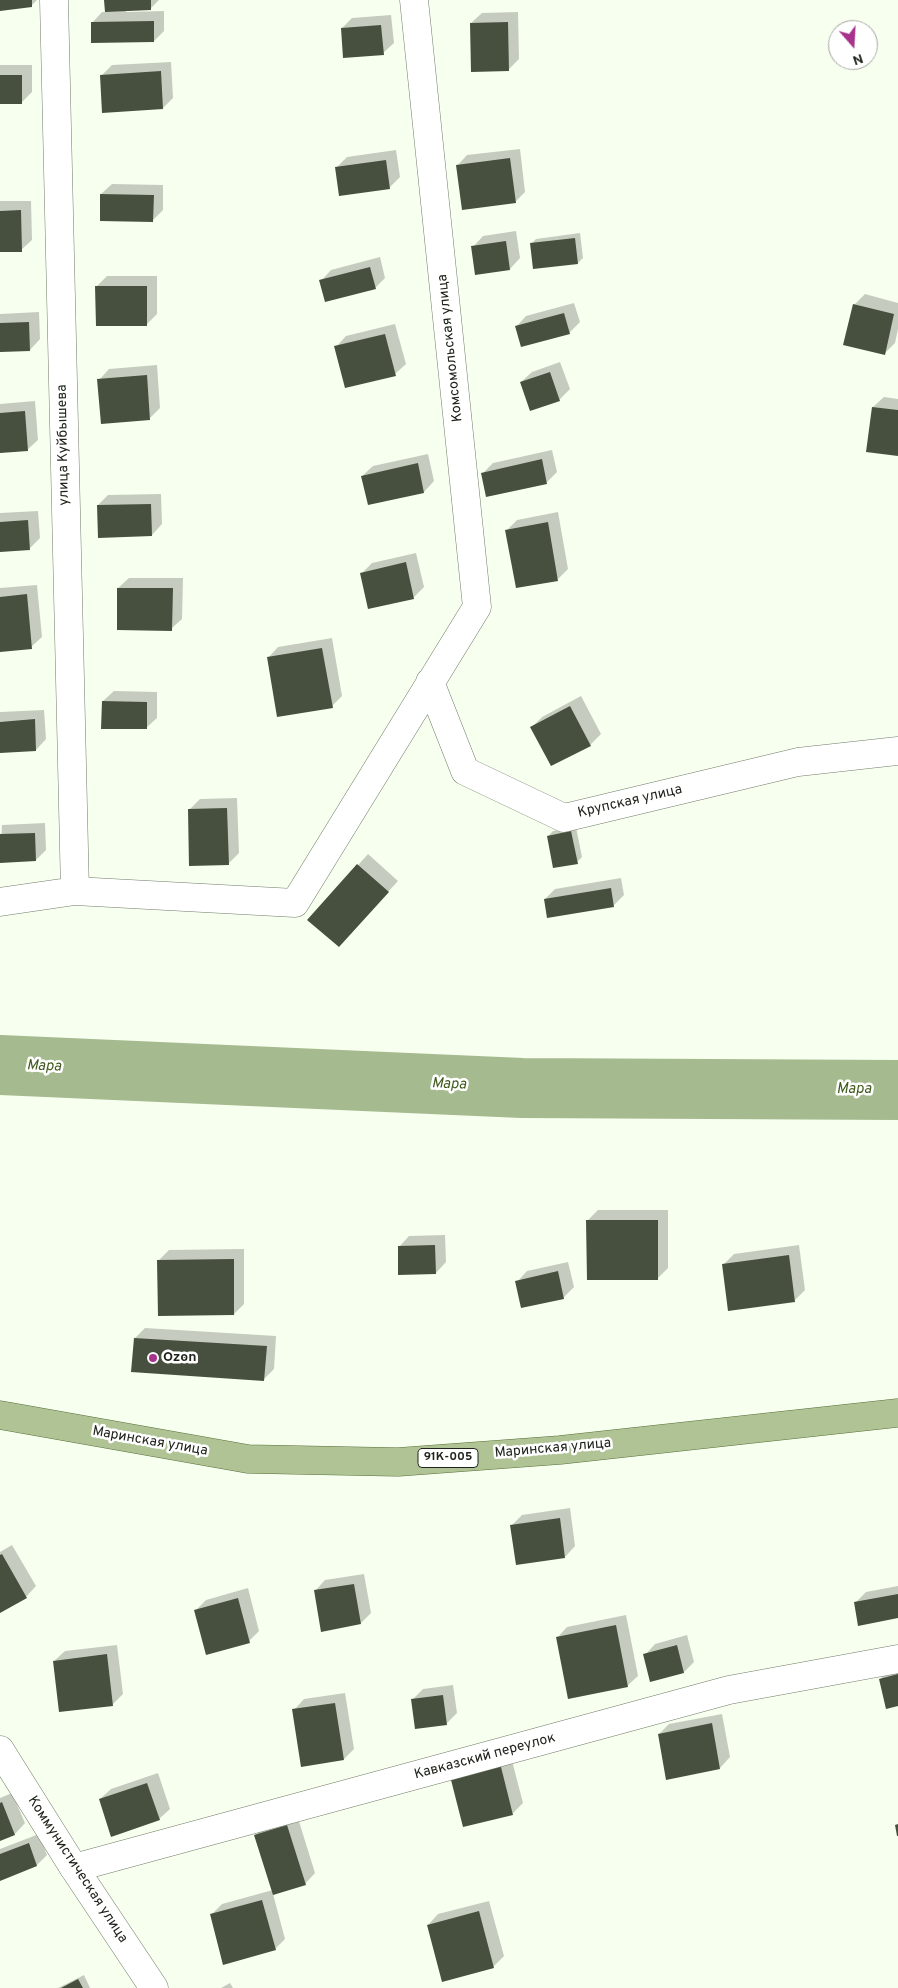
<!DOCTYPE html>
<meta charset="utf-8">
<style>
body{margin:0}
#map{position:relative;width:898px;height:1988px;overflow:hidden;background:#f7ffef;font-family:Overpass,sans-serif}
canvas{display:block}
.north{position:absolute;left:828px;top:20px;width:50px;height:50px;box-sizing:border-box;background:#fff;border:1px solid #a6a7a4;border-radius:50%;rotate:161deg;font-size:14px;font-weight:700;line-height:20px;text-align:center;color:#20241c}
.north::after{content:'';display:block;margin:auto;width:18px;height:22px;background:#a7338c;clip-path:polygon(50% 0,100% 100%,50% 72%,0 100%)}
</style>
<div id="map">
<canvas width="898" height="1988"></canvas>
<div class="north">N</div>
</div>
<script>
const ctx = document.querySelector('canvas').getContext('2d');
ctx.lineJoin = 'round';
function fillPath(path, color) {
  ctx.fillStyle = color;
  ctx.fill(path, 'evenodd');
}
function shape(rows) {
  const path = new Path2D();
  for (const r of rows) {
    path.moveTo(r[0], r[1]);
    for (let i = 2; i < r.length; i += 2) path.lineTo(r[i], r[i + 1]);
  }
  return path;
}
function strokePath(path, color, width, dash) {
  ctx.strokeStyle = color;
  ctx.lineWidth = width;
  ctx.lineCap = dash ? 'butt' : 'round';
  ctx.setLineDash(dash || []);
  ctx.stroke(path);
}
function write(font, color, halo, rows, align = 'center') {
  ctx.font = font + ' Overpass,sans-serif';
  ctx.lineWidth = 5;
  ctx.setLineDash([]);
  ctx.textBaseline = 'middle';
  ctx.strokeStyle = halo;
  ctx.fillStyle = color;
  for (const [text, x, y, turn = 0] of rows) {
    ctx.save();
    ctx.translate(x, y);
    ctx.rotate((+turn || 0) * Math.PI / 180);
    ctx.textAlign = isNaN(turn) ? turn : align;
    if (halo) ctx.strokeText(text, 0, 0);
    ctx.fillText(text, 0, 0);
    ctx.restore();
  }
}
fillPath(shape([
 [0,0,37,0,32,5,0,9],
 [106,0,159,0,151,8,126,10,126,12,164,11,164,31,154,41,92,23,102,12,106,12],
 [518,12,519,59,508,70,471,23,482,13],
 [391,15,394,43,383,53,342,28,352,18],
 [171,62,173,98,163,108,101,76,112,65],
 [0,65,32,65,32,92,22,102,0,103],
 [520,149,525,192,515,202,457,166,467,155],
 [396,150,400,177,389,188,337,167,347,157],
 [112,184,163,185,163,210,152,221,101,194],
 [0,201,31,201,32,240,21,250,0,251],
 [516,231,520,258,510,269,473,247,483,236],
 [580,233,583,258,578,263,531,244,536,239],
 [380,257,385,278,375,288,321,281,331,270],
 [107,276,157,276,157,314,146,325,96,287],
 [865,294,898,303,898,329,895,343,884,354,854,305],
 [574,303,580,322,569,333,516,327,526,316],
 [39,312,40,339,30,350,0,351,0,314],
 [395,324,406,364,395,374,336,347,346,336],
 [560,362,570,389,559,400,521,382,532,372],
 [157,365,160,408,150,418,102,423,99,380,109,369],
 [884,397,898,399,898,455,873,407],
 [35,401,38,440,27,450,0,452,0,404],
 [552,450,557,472,547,482,483,473,493,463],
 [428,454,434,481,424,492,369,504,362,476,373,466],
 [161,494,162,524,152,535,98,505,108,495],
 [38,511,40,538,30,548,0,550,0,513],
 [558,512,568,569,558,579,507,530,517,520],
 [416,553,424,587,413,598,362,573,372,563],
 [129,578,183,578,182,619,171,629,118,588],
 [37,585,42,637,31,647,0,650,0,588],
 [332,638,342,696,332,706,268,658,278,647],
 [114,691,157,692,157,718,146,728,103,701],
 [581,696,601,734,590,745,552,765,532,727,542,717],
 [44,710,46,739,36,750,0,752,0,712],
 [237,798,239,853,228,864,189,810,200,799],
 [45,823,46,850,36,860,0,861,2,825],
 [576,827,582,857,577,862,548,836,553,831],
 [368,854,398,881,349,935,309,920],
 [621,878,624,895,614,905,545,899,555,889],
 [598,1210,668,1210,668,1268,657,1279,588,1220],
 [445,1235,446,1262,436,1273,399,1247,409,1236],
 [799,1245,805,1290,794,1301,723,1265,734,1254],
 [244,1249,244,1304,234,1314,159,1260,169,1250],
 [568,1262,574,1287,563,1298,517,1282,527,1271],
 [145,1328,276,1336,274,1369,264,1379,135,1338],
 [570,1508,575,1546,565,1557,511,1526,522,1515],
 [12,1545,36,1586,26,1597,0,1612,0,1552],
 [364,1574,371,1613,361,1623,315,1591,325,1580],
 [898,1586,898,1617,855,1603,866,1592],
 [248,1588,259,1631,249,1641,195,1611,206,1600],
 [626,1615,638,1676,627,1686,557,1638,567,1627],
 [687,1635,694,1662,684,1672,645,1655,655,1644],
 [117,1645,123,1694,112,1705,54,1661,65,1651],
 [898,1667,898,1705,880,1679,891,1669],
 [453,1685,457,1713,446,1724,412,1700,423,1689],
 [345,1693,354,1749,344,1759,294,1710,304,1699],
 [722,1714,730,1757,720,1768,659,1734,669,1724],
 [510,1753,523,1803,512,1814,452,1776],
 [158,1773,170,1809,159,1819,100,1799,111,1789],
 [12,1793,25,1823,15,1834,0,1840,0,1798],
 [297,1815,315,1873,305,1884,273,1894,285,1939,275,1949,211,1915,222,1904,273,1890,256,1835,266,1825],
 [39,1834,47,1855,37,1865,0,1880,0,1849],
 [489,1901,504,1956,493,1967,428,1925,438,1914],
 [84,1975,90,1988,58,1988],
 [230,1983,233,1988,221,1988]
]), '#0003');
strokePath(shape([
 [0,1065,522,1088,898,1090]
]), '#a6ba90', 60);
fillPath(shape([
 [0,0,32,0,32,7,0,11],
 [104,0,151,0,151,10,105,12],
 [154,21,154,42,91,43,91,22],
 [508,22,509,71,471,72,470,23],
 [381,25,384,55,343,58,341,28],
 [161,71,163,109,102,113,100,75],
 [0,75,22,75,22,104,0,104],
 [510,158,516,203,462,210,456,165],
 [386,160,390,189,339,196,335,167],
 [100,194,154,195,153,222,100,221],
 [21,210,22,252,0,252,0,211],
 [575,238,578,264,533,269,530,243],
 [506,241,510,270,475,275,471,246],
 [370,267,376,289,325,302,319,280],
 [95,286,147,286,147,326,96,326],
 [853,304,894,314,885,355,843,345],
 [564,313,570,334,521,347,515,326],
 [29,322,30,351,0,352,0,323],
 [385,334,396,376,345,388,334,346],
 [550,372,560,401,530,411,520,382],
 [147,375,150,420,101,424,97,379],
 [872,407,898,410,898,456,866,452],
 [25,411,28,451,0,453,0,413],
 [542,459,547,484,486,497,481,473],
 [418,463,424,493,368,505,361,476],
 [151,504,152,536,98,538,97,505],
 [28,520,30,550,0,552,0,522],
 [548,522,558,581,516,588,505,530],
 [406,562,414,599,368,609,360,573],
 [117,588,173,588,172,631,117,630],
 [27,594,32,649,0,652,0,597],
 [322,648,333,708,277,717,267,657],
 [102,701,147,702,147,729,101,729],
 [570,706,591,746,551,766,530,727],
 [35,719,36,751,0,753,0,722],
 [227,808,229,865,189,866,188,809],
 [571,831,578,864,553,868,547,836],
 [35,833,36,861,0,863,0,834],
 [357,864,389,892,339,947,307,920],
 [611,888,614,907,547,918,544,899],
 [586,1220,658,1220,658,1280,587,1280],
 [435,1245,436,1274,398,1275,398,1246],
 [789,1255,795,1302,728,1311,722,1264],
 [234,1259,234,1315,158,1316,157,1260],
 [558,1271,564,1299,521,1308,515,1281],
 [134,1338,267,1346,264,1381,131,1372],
 [560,1518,565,1558,516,1565,510,1525],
 [2,1554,27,1598,0,1613,0,1555],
 [354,1584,361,1624,321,1632,314,1590],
 [898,1594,898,1618,858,1626,854,1602],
 [238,1598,250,1643,206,1655,194,1610],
 [616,1625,628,1687,568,1699,556,1637],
 [677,1645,684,1673,650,1682,643,1654],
 [107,1654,113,1706,59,1712,53,1661],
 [898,1674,898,1706,886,1709,879,1679],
 [443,1695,447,1725,415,1729,411,1699],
 [335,1703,344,1760,301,1767,292,1709],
 [712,1723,720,1769,666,1780,658,1734],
 [500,1763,513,1815,463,1827,450,1776],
 [147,1783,160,1820,111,1837,99,1799],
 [2,1802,15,1835,0,1841,0,1803],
 [898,1824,898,1836,897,1836,895,1825],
 [287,1825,306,1885,273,1895,254,1835],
 [29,1843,37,1866,0,1881,0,1854],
 [262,1900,276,1950,223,1965,210,1914],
 [479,1911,494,1968,442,1982,427,1925],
 [78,1979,83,1988,61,1988]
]), '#474f3f');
const minor = shape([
 [54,0,75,891],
 [430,682,465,771,564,818,798,762,898,751],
 [0,902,75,891,295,903,477,607,414,0],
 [74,1868,729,1690,898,1659]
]);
const tertiary = shape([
 [0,1750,74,1868,154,1988]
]);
const primary = shape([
 [0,1415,248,1459,398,1462,560,1450,898,1413]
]);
strokePath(minor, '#737b6a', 29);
strokePath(tertiary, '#737b6a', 29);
strokePath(primary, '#5a713b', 29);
strokePath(minor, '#fff', 28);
strokePath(tertiary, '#fff', 28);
strokePath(primary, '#afc394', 28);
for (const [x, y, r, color] of [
 [153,1358,5,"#a7338c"]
]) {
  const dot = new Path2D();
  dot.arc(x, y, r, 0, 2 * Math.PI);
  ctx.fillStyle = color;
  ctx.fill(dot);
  strokePath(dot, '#fff', 2);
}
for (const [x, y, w] of [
 [448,1458,60]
]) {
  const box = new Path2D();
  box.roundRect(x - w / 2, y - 9.5, w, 19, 4);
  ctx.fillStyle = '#fff';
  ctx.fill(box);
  strokePath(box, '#20241c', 1);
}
write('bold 12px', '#20241c', null, [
 ["91К-005",448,1458]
]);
write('14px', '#20241c', '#fff', [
 ["Комсомольская улица",451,348,-96],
 ["улица Куйбышева",64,445,-91],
 ["Крупская улица",630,802,-13],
 ["Маринская улица",150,1442,10],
 ["Маринская улица",553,1449,-5],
 ["Кавказский переулок",485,1757,-15],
 ["Коммунистическая улица",77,1870,57]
]);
write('bold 14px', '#20241c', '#fff', [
 ["Ozon",163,1358]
], 'left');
write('italic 15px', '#425a1d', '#fff', [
 ["Мара",44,1067,2],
 ["Мара",449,1085,2],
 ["Мара",854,1090]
]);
</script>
